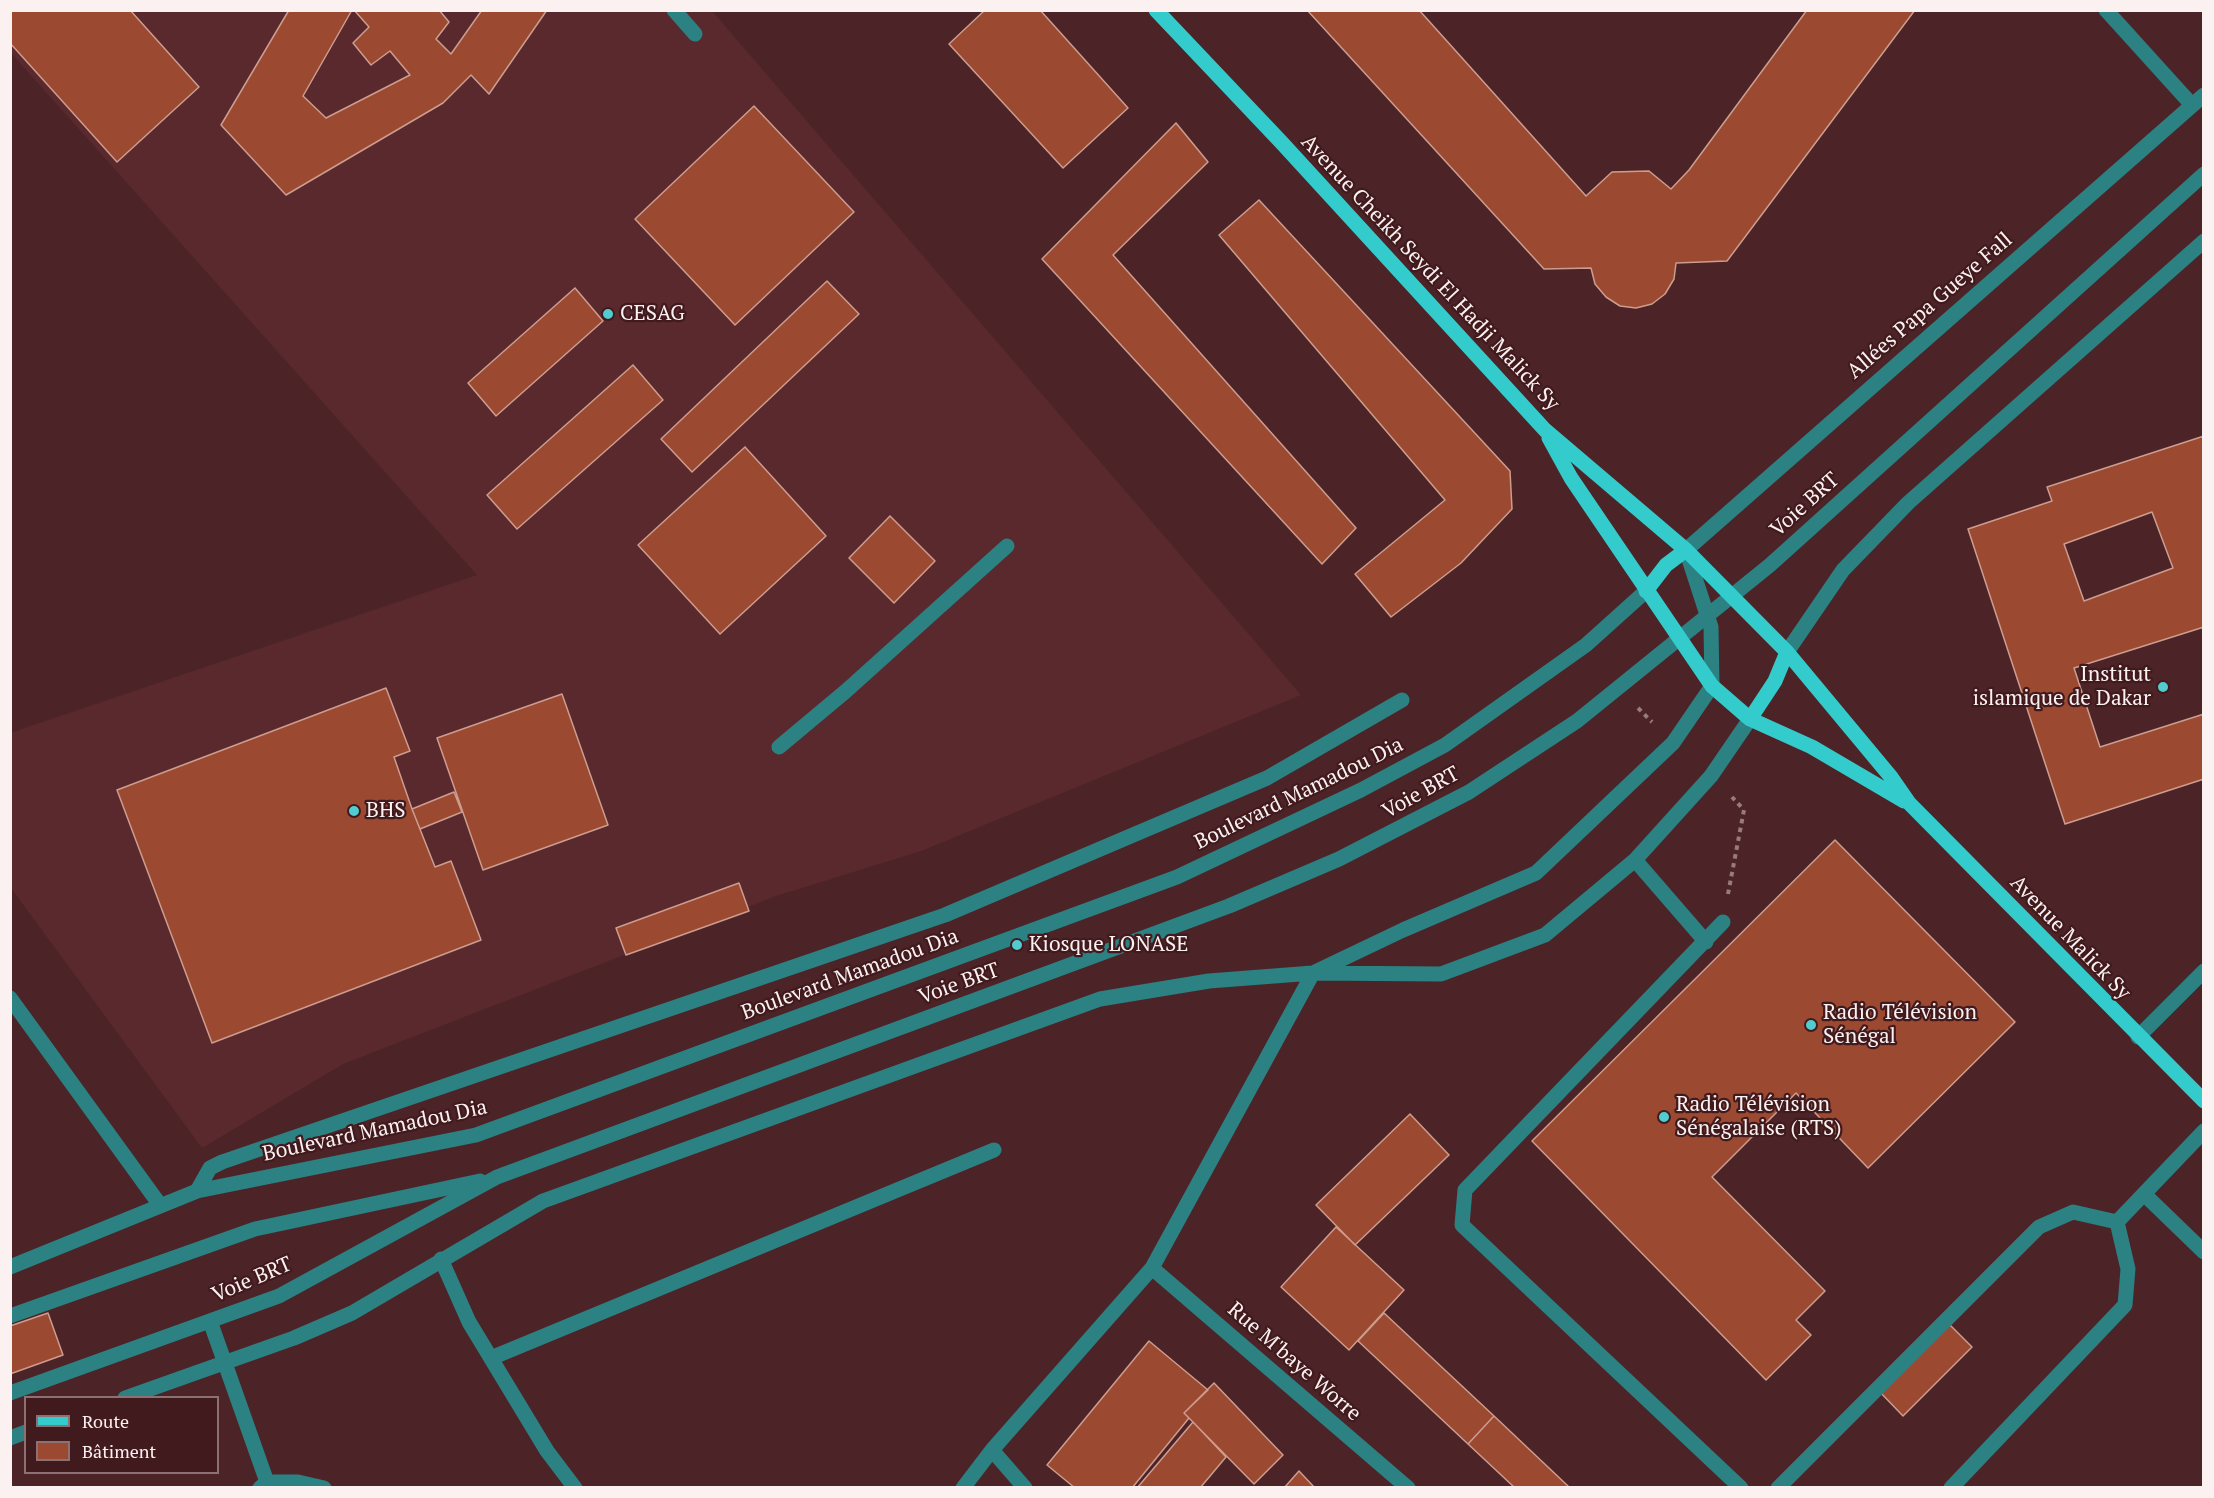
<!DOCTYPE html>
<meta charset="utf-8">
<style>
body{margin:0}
#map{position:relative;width:2214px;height:1498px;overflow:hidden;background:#4c2427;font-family:"PT Serif",serif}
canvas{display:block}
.frame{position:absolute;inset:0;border:12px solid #fcf1f1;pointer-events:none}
.legend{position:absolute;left:24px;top:1396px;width:195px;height:78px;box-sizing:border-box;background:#411a1d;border:2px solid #8c7072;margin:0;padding:8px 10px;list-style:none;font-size:18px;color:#fcf1f1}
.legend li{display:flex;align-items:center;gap:12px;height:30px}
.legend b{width:30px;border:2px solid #8c7072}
</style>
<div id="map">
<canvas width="2214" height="1498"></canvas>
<div class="frame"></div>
<ul class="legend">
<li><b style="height:8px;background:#34cbcd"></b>Route</li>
<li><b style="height:16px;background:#9c4932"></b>Bâtiment</li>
</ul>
</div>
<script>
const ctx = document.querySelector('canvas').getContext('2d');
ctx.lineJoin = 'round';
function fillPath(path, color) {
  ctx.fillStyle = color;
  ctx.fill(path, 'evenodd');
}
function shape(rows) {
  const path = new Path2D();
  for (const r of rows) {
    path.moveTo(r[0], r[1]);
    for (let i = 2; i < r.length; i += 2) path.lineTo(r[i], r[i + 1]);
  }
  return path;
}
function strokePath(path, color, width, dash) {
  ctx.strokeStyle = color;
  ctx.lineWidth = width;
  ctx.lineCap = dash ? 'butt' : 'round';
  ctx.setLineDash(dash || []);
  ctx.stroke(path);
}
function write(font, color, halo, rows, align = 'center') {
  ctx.font = font + ' "PT Serif",serif';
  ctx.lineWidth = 4.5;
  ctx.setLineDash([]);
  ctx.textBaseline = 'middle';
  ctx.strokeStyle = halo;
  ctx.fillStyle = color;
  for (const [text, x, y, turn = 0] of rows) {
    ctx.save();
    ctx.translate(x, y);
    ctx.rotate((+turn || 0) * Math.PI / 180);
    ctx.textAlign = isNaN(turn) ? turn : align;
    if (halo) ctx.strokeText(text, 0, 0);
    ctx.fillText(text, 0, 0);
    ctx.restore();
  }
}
fillPath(shape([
 [11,10,712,11,1301,695,921,851,776,896,343,1064,202,1148,11,888,10,733,477,575,11,53]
]), '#5a292d');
const building = shape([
 [10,10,130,10,199,87,117,162,10,43,10,10],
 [289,10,352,10,303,96,326,118,410,75,390,51,371,65,353,43,369,27,354,10,439,10,449,22,436,39,451,54,482,10,547,10,489,94,471,75,443,103,286,195,221,125,289,10],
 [985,10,1040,10,1128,108,1063,168,949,44,985,10],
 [1307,10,1419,10,1586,196,1612,172,1649,171,1671,189,1689,170,1807,10,1915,10,1727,261,1676,263,1674,279,1665,294,1652,304,1636,308,1620,306,1606,297,1595,284,1591,268,1544,269,1307,10],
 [754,106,854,212,735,325,635,219,754,106],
 [1176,123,1208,162,1113,255,1356,528,1322,564,1042,259,1176,123],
 [1259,200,1510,471,1512,509,1461,563,1391,617,1355,574,1445,500,1219,235,1259,200],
 [827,281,859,314,692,472,661,439,827,281],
 [575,288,603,321,496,416,468,383,575,288],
 [633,365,663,400,517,529,487,495,633,365],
 [2204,436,2204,627,2074,668,2100,747,2204,714,2204,779,2065,824,1968,529,2052,501,2047,487,2204,436],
 [2152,512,2173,568,2084,601,2064,544,2152,512],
 [745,447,826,536,720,634,638,545,745,447],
 [890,516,935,561,894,603,849,558,890,516],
 [386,688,410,751,394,757,412,809,435,867,451,861,481,940,212,1043,117,790,386,688],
 [562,694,608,825,483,870,437,738,562,694],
 [454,792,462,812,420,829,412,809,454,792],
 [1835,840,2015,1022,1868,1168,1796,1093,1712,1177,1825,1291,1796,1320,1811,1335,1766,1380,1532,1141,1835,840],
 [739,883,749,911,626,955,616,928,739,883],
 [1410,1114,1449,1155,1355,1245,1316,1205,1410,1114],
 [1336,1227,1404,1290,1349,1350,1281,1287,1336,1227],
 [48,1313,63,1355,10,1374,10,1326,48,1313],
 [1384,1313,1494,1416,1468,1444,1358,1341,1384,1313],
 [1947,1322,1972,1347,1903,1416,1878,1390,1947,1322],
 [1149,1341,1208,1390,1184,1413,1189,1418,1132,1488,1075,1488,1047,1465,1149,1341],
 [1214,1383,1283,1455,1254,1484,1184,1413,1214,1383],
 [1494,1416,1568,1486,1567,1488,1515,1488,1468,1444,1494,1416],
 [1193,1422,1226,1457,1200,1488,1137,1488,1193,1422],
 [1299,1471,1315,1488,1284,1488,1299,1471]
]);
fillPath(building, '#9c4932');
strokePath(building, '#cd9d8f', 1.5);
strokePath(shape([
 [1638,708,1652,722],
 [1728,894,1744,810,1732,797]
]), '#977b7d', 4, [4.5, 4.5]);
strokePath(shape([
 [674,10,695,34],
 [2106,10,2192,105],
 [1787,652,1843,570,1908,503,2204,241],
 [779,747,846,691,1007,546],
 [1635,860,1706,942],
 [1723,922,1465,1190,1462,1225,1741,1488],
 [1315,972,1403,930,1536,873,1673,743,1712,686,1711,627,1686,550,2204,95],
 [10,998,160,1205],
 [2138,1037,2204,971],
 [197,1191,210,1168,222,1162,945,915,1267,778,1402,700],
 [2144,1194,2204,1252],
 [441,1259,469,1322,547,1451,575,1488],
 [10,1267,197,1191,476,1135,1177,877,1361,790,1445,745,1586,645,1646,591],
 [1152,1268,1408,1488],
 [10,1316,255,1229,480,1181],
 [210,1321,267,1482],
 [491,1358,994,1150],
 [10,1393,279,1296,497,1177,1229,906,1339,859,1469,792,1577,721,1770,565,2204,174],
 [125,1398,294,1338,352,1313,543,1201,1100,999,1209,981,1313,973,1441,974,1545,935,1635,860,1711,776,1750,719],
 [10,1438,26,1432],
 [992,1450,1025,1488],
 [260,1488,267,1482,298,1482,324,1488],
 [963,1488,992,1450,1152,1268,1313,973],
 [1778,1488,2039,1227,2073,1212,2117,1222,2204,1131],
 [1951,1488,2125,1305,2128,1269,2117,1222]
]), '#2c8183', 15);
strokePath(shape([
 [1156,10,1282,143,1545,430,1686,550,1787,652,1891,777,1909,803,2204,1101],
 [1549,438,1571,478,1712,686,1750,719,1812,747,1904,801],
 [1646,591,1666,565,1686,550],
 [1750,719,1775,681,1787,652]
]), '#34cbcd', 15);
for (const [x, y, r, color] of [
 [608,314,6,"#52cdcf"],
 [2163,687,6,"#52cdcf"],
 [354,811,6,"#52cdcf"],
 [1017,945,6,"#52cdcf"],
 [1811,1025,6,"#52cdcf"],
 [1664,1117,6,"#52cdcf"]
]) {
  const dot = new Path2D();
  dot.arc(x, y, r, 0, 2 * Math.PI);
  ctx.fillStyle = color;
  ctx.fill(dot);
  strokePath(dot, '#411a1d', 2);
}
write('21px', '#fcf1f1', '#411a1d', [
 ["Avenue Cheikh Seydi El Hadji Malick Sy",1430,273,47],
 ["Allées Papa Gueye Fall",1930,306,-41],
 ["Voie BRT",1805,505,-42],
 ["Voie BRT",1421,793,-29],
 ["Boulevard Mamadou Dia",1299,794,-26],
 ["Avenue Malick Sy",2070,938,46],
 ["Boulevard Mamadou Dia",850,975,-20],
 ["Voie BRT",959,984,-20],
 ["Boulevard Mamadou Dia",375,1131,-12],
 ["Voie BRT",252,1280,-23],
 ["Rue M'baye Worre",1294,1362,41]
]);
write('21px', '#fcf1f1', '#411a1d', [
 ["CESAG",620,314],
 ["Institut",2151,675,"right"],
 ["islamique de Dakar",2151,699,"right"],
 ["BHS",366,811],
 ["Kiosque LONASE",1029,945],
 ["Radio Télévision",1823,1013],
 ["Sénégal",1823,1037],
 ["Radio Télévision",1676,1105],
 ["Sénégalaise (RTS)",1676,1129]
], 'left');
</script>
